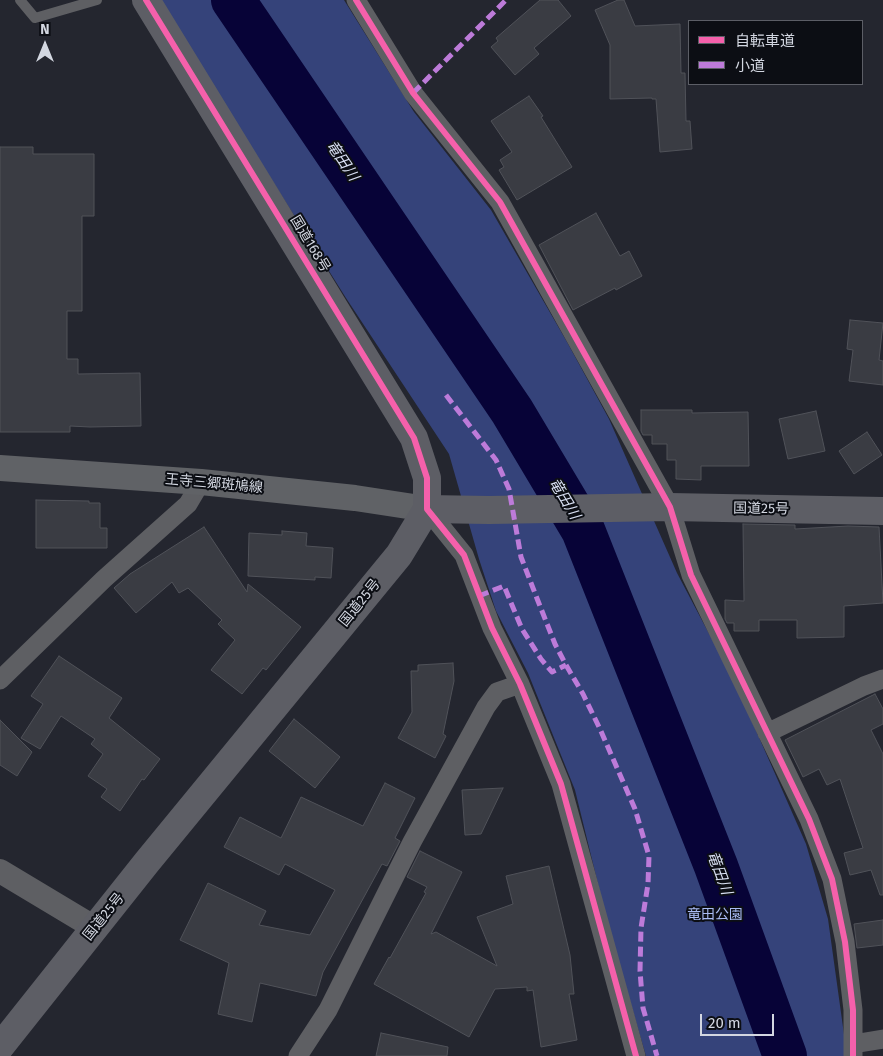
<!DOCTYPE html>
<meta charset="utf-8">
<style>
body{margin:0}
#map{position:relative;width:883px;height:1056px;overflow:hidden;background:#24262f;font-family:"Fira Sans","Noto Sans JP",sans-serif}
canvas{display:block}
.legend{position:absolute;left:688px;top:20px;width:175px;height:65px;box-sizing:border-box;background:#0c0e14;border:1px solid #5c5e66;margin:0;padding:6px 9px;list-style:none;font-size:15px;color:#d3d7e1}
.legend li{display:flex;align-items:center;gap:10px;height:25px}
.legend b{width:25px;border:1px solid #5c5e66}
.north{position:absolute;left:20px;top:20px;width:50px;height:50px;-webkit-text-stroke:4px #0c0e14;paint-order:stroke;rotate:0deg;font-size:14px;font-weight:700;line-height:20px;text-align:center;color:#d3d7e1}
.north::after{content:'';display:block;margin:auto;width:18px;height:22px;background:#d3d7e1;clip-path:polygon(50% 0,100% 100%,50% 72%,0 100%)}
.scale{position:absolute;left:700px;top:1014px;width:74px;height:22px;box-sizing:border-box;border:2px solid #d3d7e1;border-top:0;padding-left:6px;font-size:15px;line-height:18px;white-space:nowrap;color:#d3d7e1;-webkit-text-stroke:4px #0c0e14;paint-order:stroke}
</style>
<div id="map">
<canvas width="883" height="1056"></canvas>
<ul class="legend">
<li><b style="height:6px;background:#f560ab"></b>自転車道</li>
<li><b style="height:6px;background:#bd7bd9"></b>小道</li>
</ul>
<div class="north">N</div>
<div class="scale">20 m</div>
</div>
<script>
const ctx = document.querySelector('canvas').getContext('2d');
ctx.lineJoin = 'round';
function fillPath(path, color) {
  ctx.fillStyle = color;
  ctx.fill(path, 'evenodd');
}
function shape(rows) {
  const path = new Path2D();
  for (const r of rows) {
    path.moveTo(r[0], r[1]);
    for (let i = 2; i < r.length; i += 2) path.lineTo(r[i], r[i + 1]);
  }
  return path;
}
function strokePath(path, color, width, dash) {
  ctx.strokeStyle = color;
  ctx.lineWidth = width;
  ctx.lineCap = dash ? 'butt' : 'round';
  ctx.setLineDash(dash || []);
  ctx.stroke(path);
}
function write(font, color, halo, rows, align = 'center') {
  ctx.font = font + ' "Fira Sans","Noto Sans JP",sans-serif';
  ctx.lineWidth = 4;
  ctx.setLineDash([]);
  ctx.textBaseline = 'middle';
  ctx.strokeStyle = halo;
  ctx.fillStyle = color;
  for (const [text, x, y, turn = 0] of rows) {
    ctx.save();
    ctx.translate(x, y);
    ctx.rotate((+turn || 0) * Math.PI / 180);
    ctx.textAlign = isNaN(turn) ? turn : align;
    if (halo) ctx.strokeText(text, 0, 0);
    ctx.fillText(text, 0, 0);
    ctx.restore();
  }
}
fillPath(shape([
 [161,0,344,0,414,112,491,210,567,342,609,419,677,573,735,683,806,844,828,919,847,1056,646,1056,609,929,575,790,528,673,496,611,479,559,449,454,346,298,192,53]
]), '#35437a');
strokePath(shape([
 [233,0,512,411,583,530,716,866,785,1056]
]), '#070337', 44);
const building = shape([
 [540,0,558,0,571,16,534,48,539,54,515,75,491,47,498,41,496,38,540,0],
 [618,0,624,0,635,26,680,24,681,73,685,73,686,121,690,121,692,149,660,152,656,99,652,99,652,98,610,99,610,45,595,10,618,0],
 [529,96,543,116,541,117,572,167,517,200,499,170,504,167,500,160,512,152,491,121,529,96],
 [0,147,33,147,33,154,94,154,94,216,82,216,82,311,67,311,67,359,78,359,78,374,140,373,141,426,90,427,70,426,70,432,0,432,0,147],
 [596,213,620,256,629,251,642,276,616,290,615,288,573,310,539,245,596,213],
 [850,320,883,323,879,360,883,361,883,385,849,381,853,350,847,349,850,320],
 [641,410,692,410,692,413,748,412,749,466,701,466,701,480,676,479,676,460,667,460,667,444,652,444,652,435,643,435,641,431,641,410],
 [816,411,825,451,788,459,779,419,816,411],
 [867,432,882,455,854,474,839,451,867,432],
 [36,500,89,501,89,503,100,503,100,528,107,528,107,548,36,548,36,500],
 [743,524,795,525,795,529,848,526,879,527,883,603,844,606,844,637,797,638,797,620,759,620,759,631,734,631,734,623,727,623,725,619,725,600,744,601,743,524],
 [204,527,247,592,248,584,301,627,266,670,263,668,242,694,211,670,235,640,218,624,222,620,188,588,179,593,172,582,136,613,114,588,130,574,204,527],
 [282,531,307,533,306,546,333,548,331,578,315,577,315,580,248,576,249,533,282,535,282,531],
 [59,656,122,698,109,718,160,759,144,780,142,779,120,811,101,797,107,789,88,776,103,754,91,744,95,739,61,716,40,749,21,738,43,704,31,696,59,656],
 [453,663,454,681,443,734,446,736,435,758,398,738,412,712,411,671,418,671,418,665,453,663],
 [875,694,883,709,883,724,871,730,883,754,883,895,880,895,871,870,850,875,844,853,863,848,840,779,827,785,819,769,803,777,785,740,875,694],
 [294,719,340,757,315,788,269,751,294,719],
 [0,720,32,752,17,776,0,765,0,720],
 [385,783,415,798,395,838,400,841,387,866,382,864,323,972,316,996,260,983,252,1022,218,1014,229,963,180,940,208,883,266,911,259,925,310,935,335,890,285,864,279,875,224,847,240,817,281,838,301,797,363,826,385,783],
 [503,788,481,834,465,835,462,790,503,788],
 [420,851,462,872,431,934,436,932,497,966,477,917,513,904,506,876,549,866,570,955,574,994,569,994,577,1040,541,1047,533,990,527,991,527,987,495,989,469,1037,374,984,389,957,390,958,426,893,424,892,427,887,407,877,420,851],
 [883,920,883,945,857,948,854,924,883,920],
 [381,1033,448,1047,447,1056,376,1056,381,1033]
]);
fillPath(building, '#3a3c43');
strokePath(building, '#505259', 1);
strokePath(shape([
 [20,0,35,18,97,0]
]), '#5e5f63', 10);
strokePath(shape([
 [356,0,413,93,500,202,670,507,691,575,809,819,832,879,845,942,853,1010,853,1056],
 [427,509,464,555,492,628,520,684,561,784,636,1056],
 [0,680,104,579,188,504,201,482],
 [767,733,864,686,883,679],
 [853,1044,883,1039],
 [298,1056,328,1010,412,842,486,707,497,692,520,684]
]), '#5e5f63', 19);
strokePath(shape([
 [0,871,95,928]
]), '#5e5f63', 24);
strokePath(shape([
 [0,468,201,482,355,498,427,509]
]), '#606266', 26);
strokePath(shape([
 [146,0,414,438,427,478,427,509],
 [427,509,489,510,670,507,883,511],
 [0,1047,147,862,399,555,427,509]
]), '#5d5e65', 28);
strokePath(shape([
 [413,93,506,0],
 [446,395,496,460,509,489,521,557,538,601,555,644,566,665,583,694,600,729,635,809,649,856,648,884,641,928,640,971,643,1008,657,1056],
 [479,596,504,586,522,629,541,659,552,672,566,665]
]), '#bd7bd9', 5, [10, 5]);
strokePath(shape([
 [146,0,414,438,427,478,427,509,464,555,492,628,520,684,561,784,636,1056],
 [356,0,413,93,500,202,670,507,691,575,809,819,832,879,845,942,853,1010,853,1056]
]), '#f560ab', 6);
write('14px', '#d3d7e1', '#0c0e14', [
 ["国道168号",310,244,59],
 ["王寺三郷斑鳩線",214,484,5],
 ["国道25号",761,509,1],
 ["国道25号",360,603,-51],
 ["国道25号",104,917,-51]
]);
write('14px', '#aabcf4', '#0c0e14', [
 ["竜田公園",715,915]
]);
write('italic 15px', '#d7def1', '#0c0e14', [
 ["竜田川",342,161,56],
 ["竜田川",564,499,59],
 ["竜田川",719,873,70]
]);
</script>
